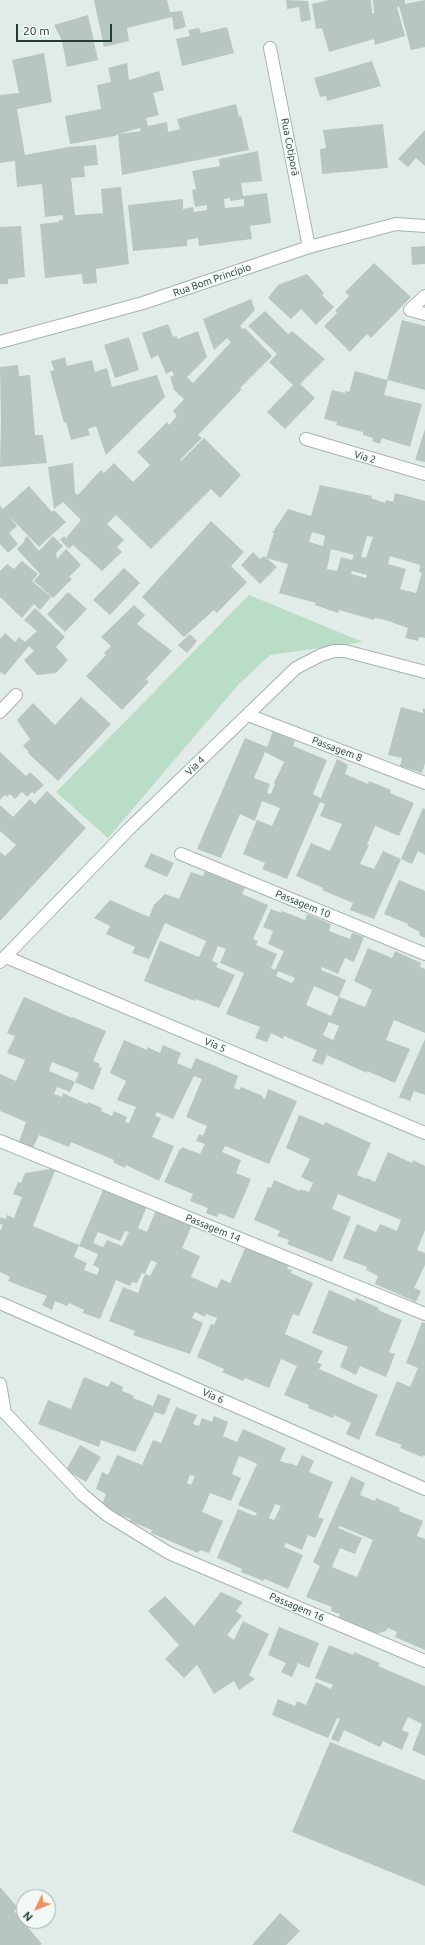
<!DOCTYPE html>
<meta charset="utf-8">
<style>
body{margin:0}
#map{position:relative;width:425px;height:1945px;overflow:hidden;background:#e1ece8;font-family:Ubuntu,sans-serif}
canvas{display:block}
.north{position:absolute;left:16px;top:1889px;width:40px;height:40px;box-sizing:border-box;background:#f2f8f6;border:1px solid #9fadaa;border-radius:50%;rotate:227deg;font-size:11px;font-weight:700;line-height:16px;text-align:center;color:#223c38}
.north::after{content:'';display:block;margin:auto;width:14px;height:18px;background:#f08f5b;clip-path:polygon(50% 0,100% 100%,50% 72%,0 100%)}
.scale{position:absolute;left:16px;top:24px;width:96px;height:18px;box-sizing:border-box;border:2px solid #223c38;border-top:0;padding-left:5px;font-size:12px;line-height:14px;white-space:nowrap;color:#223c38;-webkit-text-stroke:3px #f2f8f6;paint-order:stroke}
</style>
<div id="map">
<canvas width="425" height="1945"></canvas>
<div class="north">N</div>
<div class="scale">20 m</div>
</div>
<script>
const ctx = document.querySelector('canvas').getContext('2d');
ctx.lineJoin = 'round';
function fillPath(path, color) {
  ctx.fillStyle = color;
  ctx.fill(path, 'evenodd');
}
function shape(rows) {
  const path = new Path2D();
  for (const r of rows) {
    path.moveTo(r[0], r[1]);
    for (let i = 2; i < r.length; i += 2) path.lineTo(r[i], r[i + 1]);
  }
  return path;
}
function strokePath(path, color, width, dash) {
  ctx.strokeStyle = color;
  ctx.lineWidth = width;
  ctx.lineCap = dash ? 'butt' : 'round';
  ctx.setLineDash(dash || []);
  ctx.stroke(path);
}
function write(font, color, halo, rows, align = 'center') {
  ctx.font = font + ' Ubuntu,sans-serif';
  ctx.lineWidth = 3;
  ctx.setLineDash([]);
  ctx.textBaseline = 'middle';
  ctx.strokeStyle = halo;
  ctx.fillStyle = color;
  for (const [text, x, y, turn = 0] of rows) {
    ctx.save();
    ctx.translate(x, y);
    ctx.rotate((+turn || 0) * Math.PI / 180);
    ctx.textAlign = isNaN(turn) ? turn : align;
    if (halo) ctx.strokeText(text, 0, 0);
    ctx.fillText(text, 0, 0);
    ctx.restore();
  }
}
fillPath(shape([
 [249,595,363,642,270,655,239,684,108,838,56,792]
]), '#baddc7');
fillPath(shape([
 [94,0,167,0,170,12,182,11,186,27,174,30,172,17,127,28,129,41,104,47],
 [286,0,308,1,311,20,301,22,299,7,287,9],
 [329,0,371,0,372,13,374,13,373,0,405,0,405,4,425,0,425,47,411,50,399,6,397,7,405,36,375,45,374,39,329,52,322,28,316,29,312,4],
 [88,15,98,60,67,67,62,41,54,25],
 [227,27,234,53,182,66,176,39,190,36,188,30,199,28,201,33],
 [44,53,52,102,17,109,25,155,68,147,96,145,98,165,84,166,85,177,71,178,75,215,103,213,101,189,121,187,129,264,96,269,97,283,83,284,82,274,45,278,40,224,59,222,59,220,63,220,63,215,45,217,42,184,17,187,15,161,0,163,0,95,19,93,12,60],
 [372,61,381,86,327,101,326,96,320,97,314,78],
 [127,63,129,80,159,71,164,90,153,93,159,115,146,118,148,126,167,122,168,132,180,129,177,119,236,104,239,117,241,116,249,150,122,175,118,134,141,131,140,128,118,134,115,136,70,144,65,116,101,109,97,85,111,82,108,68],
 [383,124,388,168,322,174,320,149,326,148,323,130],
 [425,130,425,166,416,158,408,167,398,159],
 [258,151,262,181,241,183,243,196,267,193,271,223,250,226,252,239,199,246,198,238,187,240,187,246,133,251,128,205,183,199,183,209,193,207,194,212,207,210,207,205,195,207,192,190,196,189,192,171,220,166,219,159],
 [230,198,230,201,244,199,244,206,225,208,224,199],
 [21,226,25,277,8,279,8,284,0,284,0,227],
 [425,246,425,264,412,265,411,247],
 [374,263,411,297,371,338,367,334,350,352,324,326,337,313,335,311,349,296,345,292],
 [307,274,324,293,322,295,334,307,316,325,301,309,291,319,268,298,278,285],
 [251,299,255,310,240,326,243,329,245,328,272,356,240,388,242,389,198,435,202,438,180,460,181,461,204,438,241,475,220,498,211,489,151,549,116,515,107,524,124,540,117,547,122,552,102,571,73,545,69,549,60,540,64,536,66,538,81,520,63,502,54,509,48,467,73,463,75,493,78,495,101,470,104,473,114,463,133,482,150,465,137,452,167,422,169,425,177,416,173,411,184,399,174,390,170,377,174,375,172,371,166,374,158,355,151,359,142,333,168,324,173,337,176,336,178,339,198,331,207,357,187,377,193,383,231,342,227,338,214,350,203,319],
 [265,311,288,334,292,331,325,359,300,384,315,398,285,429,267,412,293,385,269,362,277,354,248,326],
 [402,320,425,326,425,390,388,380,384,395,422,404,410,447,382,438,380,444,372,441,373,438,363,435,363,432,336,425,337,422,324,419,332,390,345,393,345,391,349,392,355,371,387,380],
 [129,337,139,370,115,378,104,345],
 [65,357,67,366,92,360,95,372,107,368,112,387,157,375,165,397,106,455,96,426,88,429,90,435,71,440,66,422,64,423,50,371,54,370,51,361],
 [18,365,19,376,30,375,35,435,43,435,47,463,0,467,1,421,0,367],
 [425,429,425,462,415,460],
 [320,485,372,496,371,498,385,503,386,500,393,502,395,493,425,501,425,638,419,637,418,641,405,638,408,628,385,620,375,618,374,620,339,610,338,613,315,605,316,603,279,593,288,564,266,558,274,533,272,533,288,509,311,516],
 [312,532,325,536,323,546,309,542],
 [367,536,373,537,366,558,361,557],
 [331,549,354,555,352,560,341,557,337,571,327,569],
 [390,556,420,565,419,572,422,573,416,593,400,589,406,569,388,564],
 [352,571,367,575,366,578,351,574],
 [29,486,52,512,54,510,66,522,39,547,9,516,17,526,9,533,18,544,8,553,0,544,0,505,3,509],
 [211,521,244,552,231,566,247,582,217,613,214,610,184,637,142,597],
 [27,536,39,551,53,536,63,546,56,553,57,559,66,549,81,565,69,577,72,579,53,598,34,581,40,574,17,549,25,541,24,540],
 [253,552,260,559,264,556,277,567,260,584,241,565],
 [22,561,38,574,32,581,51,597,40,610,34,604,22,618,0,597,0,571,7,564,14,569],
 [124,568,140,583,110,615,93,600],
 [68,592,87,609,65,632,47,614],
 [134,605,145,615,137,624,172,651,146,679,149,682,122,710,86,676,106,655,104,653,111,646,101,637],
 [35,608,65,637,56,647,68,660,56,673,37,675,24,660,34,651,29,646,5,675,0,672,0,639,5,633,15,642,19,637,25,642,37,631,24,620],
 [190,634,197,641,187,653,178,645],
 [81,697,111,724,58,781,28,753,29,752,23,746,30,739,17,720,33,703,55,725],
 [401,707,423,713,423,708,425,709,425,763,422,773,400,766,402,758,388,755],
 [273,731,295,741,293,746,327,760,313,794,321,798,337,759,348,765,345,774,368,784,369,781,379,785,391,790,390,793,414,803,399,836,375,826,367,845,369,845,360,864,374,869,383,851,401,859,374,919,350,910,353,903,322,890,323,888,296,876,311,843,330,851,342,824,320,816,325,804,320,802,287,879,262,869,265,863,243,854,257,820,272,826,280,808,262,801,255,821,240,814,221,858,197,849,245,738,267,747],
 [265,752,284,762,274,783,275,784,271,794,267,793,270,784,254,778],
 [0,752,26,776,30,772,44,785,34,794,32,792,27,797,22,792,15,799,10,794,7,797,5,795,0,800],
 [47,791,86,828,0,921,0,852,5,856,16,845,0,831,0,805,13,817,30,799,35,804],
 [423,808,425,809,425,855,418,851,412,864,401,859],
 [151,853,174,863,167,877,144,867],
 [205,871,245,888,242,894,268,905,253,939,258,941,256,945,277,954,271,968,275,970,284,951,268,944,273,931,263,927,271,909,281,913,282,911,305,920,307,914,331,924,329,931,350,939,352,933,364,937,354,962,345,958,338,974,322,967,321,970,346,980,339,997,314,986,306,1005,331,1016,339,997,365,1007,372,990,354,981,368,948,392,958,395,951,421,963,420,967,425,969,425,1033,394,1020,386,1040,410,1049,395,1083,367,1071,367,1073,327,1055,323,1065,312,1061,317,1050,284,1036,283,1039,271,1033,267,1042,255,1038,260,1027,226,1014,244,973,220,963,226,949,218,946,212,961,218,963,216,967,235,975,219,1008,196,999,195,1001,144,981,160,941,199,957,206,941,165,923,149,959,132,953,135,947,106,934,110,926,94,918,110,900,149,917,154,905,165,894,179,899,191,872,203,876],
 [278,971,295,978,292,983,276,976],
 [329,1022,339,1026,333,1040,323,1035],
 [399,880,425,891,425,938,419,935,420,932,408,926,408,924,384,914],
 [24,997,72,1018,72,1017,106,1031,93,1061,100,1064,99,1067,102,1068,93,1090,75,1082,70,1092,57,1087,54,1094,62,1097,63,1093,87,1104,88,1102,102,1108,101,1111,112,1116,114,1111,127,1117,125,1122,129,1123,136,1107,117,1100,126,1081,110,1073,124,1040,147,1050,147,1047,160,1053,163,1045,181,1053,177,1063,191,1069,196,1058,208,1063,238,1076,234,1088,239,1090,241,1087,263,1096,262,1098,265,1099,268,1089,297,1101,269,1164,225,1146,222,1152,241,1160,236,1173,251,1179,234,1219,219,1213,217,1217,206,1213,208,1208,190,1201,193,1194,164,1182,180,1149,182,1149,182,1147,200,1154,205,1144,196,1141,199,1134,203,1136,207,1126,186,1117,202,1079,194,1076,173,1119,157,1112,155,1116,161,1118,152,1137,174,1146,159,1181,126,1165,125,1168,113,1162,114,1160,71,1142,69,1147,39,1135,33,1148,19,1142,26,1122,0,1111,0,1074,16,1081,25,1060,7,1053,15,1036,7,1033],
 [52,1062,79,1073,75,1082,49,1071],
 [425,1039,425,1095,414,1091,410,1101,399,1097],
 [299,1115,324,1125,325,1122,371,1143,357,1175,366,1179,367,1178,375,1182,388,1152,412,1163,413,1160,425,1166,425,1230,417,1250,425,1253,425,1265,414,1288,421,1291,416,1302,375,1284,378,1276,366,1270,367,1267,343,1258,357,1224,376,1232,380,1224,397,1231,401,1220,338,1194,332,1209,351,1217,332,1262,287,1244,289,1240,277,1236,280,1231,254,1220,268,1187,271,1188,274,1180,300,1191,300,1189,309,1192,313,1183,301,1177,310,1159,286,1148],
 [56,1168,33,1226,79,1245,74,1257,87,1263,84,1270,97,1275,99,1270,99,1268,93,1265,98,1254,79,1246,104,1188,147,1206,138,1228,147,1232,156,1210,192,1225,182,1248,200,1256,191,1277,217,1288,221,1279,230,1283,246,1246,281,1260,281,1262,289,1266,287,1269,292,1270,291,1273,313,1283,299,1316,293,1314,285,1334,323,1351,317,1363,322,1364,319,1369,378,1395,359,1440,346,1434,351,1423,334,1415,333,1418,308,1408,309,1405,284,1395,297,1366,281,1359,269,1388,245,1378,243,1381,222,1372,224,1369,197,1357,211,1324,214,1325,217,1318,206,1314,205,1317,195,1312,192,1318,203,1323,190,1354,133,1335,135,1331,109,1321,123,1287,138,1293,145,1274,150,1276,157,1263,151,1260,145,1274,142,1273,137,1283,132,1282,130,1286,116,1280,100,1319,83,1313,84,1310,69,1303,67,1306,55,1301,52,1310,42,1305,47,1296,8,1281,10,1277,0,1272,0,1231,3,1225,0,1224,0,1219,1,1217,6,1219,7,1215,14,1218,22,1197,13,1194,18,1182,21,1183,25,1173],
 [125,1231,129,1232,122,1246,107,1240,103,1247,93,1243,98,1232,120,1241],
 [329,1290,355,1301,356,1298,379,1308,378,1310,402,1320,389,1352,395,1354,386,1377,360,1366,356,1375,340,1367,348,1347,312,1333],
 [422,1322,425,1323,425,1456,423,1455,422,1457,400,1448,402,1445,375,1435,397,1381,410,1387,418,1368,406,1363],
 [84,1377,108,1387,111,1381,123,1387,122,1391,134,1396,133,1398,153,1406,158,1394,171,1399,164,1415,155,1412,135,1452,101,1440,99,1447,38,1424,48,1400,71,1409],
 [176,1407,197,1415,193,1424,199,1426,202,1418,212,1422,214,1416,228,1422,223,1436,237,1442,243,1429,286,1448,280,1461,289,1464,289,1463,297,1466,302,1455,314,1461,309,1472,333,1482,318,1517,324,1519,315,1538,308,1535,302,1550,286,1543,284,1547,303,1555,288,1589,265,1579,263,1581,241,1572,242,1569,217,1558,238,1509,255,1516,257,1513,238,1505,257,1464,249,1460,239,1456,232,1474,241,1478,231,1501,210,1493,202,1512,223,1521,209,1553,200,1550,198,1553,151,1533,152,1530,129,1521,131,1519,120,1515,119,1520,102,1505,106,1494,96,1489,102,1472,108,1475,117,1455,142,1465,153,1440,161,1443],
 [190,1475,195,1476,191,1485,187,1483],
 [275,1504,281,1506,274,1520,269,1518],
 [80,1445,101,1457,86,1482,66,1470],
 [351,1476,365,1483,360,1495,375,1501,376,1498,400,1508,399,1511,423,1521,417,1536,425,1539,425,1650,395,1637,397,1632,388,1628,386,1631,371,1635,338,1619,340,1614,331,1611,332,1607,306,1597,320,1566,313,1562],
 [340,1526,373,1540,357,1577,332,1567,340,1548,355,1554,362,1538,338,1528],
 [221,1592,243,1602,236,1611,242,1616,227,1635,234,1640,243,1621,269,1634,249,1675,255,1679,239,1690,234,1681,214,1694,197,1665,184,1678,165,1659,179,1645,148,1611,165,1596,194,1626],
 [279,1627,319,1643,309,1668,298,1663,292,1677,281,1672,286,1663,268,1655],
 [329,1645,353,1655,354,1652,380,1663,378,1666,425,1686,425,1756,412,1750,422,1724,408,1717,402,1730,409,1733,402,1750,383,1741,380,1747,344,1730,339,1742,331,1739,340,1719,337,1718,328,1738,272,1715,278,1699,295,1706,297,1701,306,1705,316,1682,331,1689,333,1685,315,1678],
 [330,1742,425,1780,425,1886,292,1832],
 [0,1887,18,1908,14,1911,42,1944,40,1945,0,1945],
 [280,1913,300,1931,286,1945,252,1945]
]), '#b7c6c1');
const minor = shape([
 [270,48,309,247],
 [425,296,410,310,425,314],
 [0,342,143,303,309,247,396,224,425,226],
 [306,439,425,474],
 [0,712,16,695],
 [248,715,425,783],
 [181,854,425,954],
 [6,957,425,1133],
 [0,962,129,829,296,668,321,655,334,651,345,651,425,672],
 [0,1141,425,1314],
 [0,1303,425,1489],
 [0,1384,5,1413,8,1416,83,1495,107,1515,169,1553,425,1661]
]);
strokePath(minor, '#a4b4b0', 14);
strokePath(minor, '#fff', 12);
write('10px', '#223c38', '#f2f8f6', [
 ["Rua Cotiporã",290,147,79],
 ["Rua Bom Princípio",212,280,-19],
 ["Via 2",365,457,16],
 ["Passagem 8",337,749,21],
 ["Via 4",195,766,-44],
 ["Passagem 10",303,904,22],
 ["Via 5",215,1045,23],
 ["Passagem 14",213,1228,22],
 ["Via 6",213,1396,24],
 ["Passagem 16",297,1607,23]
]);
</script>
